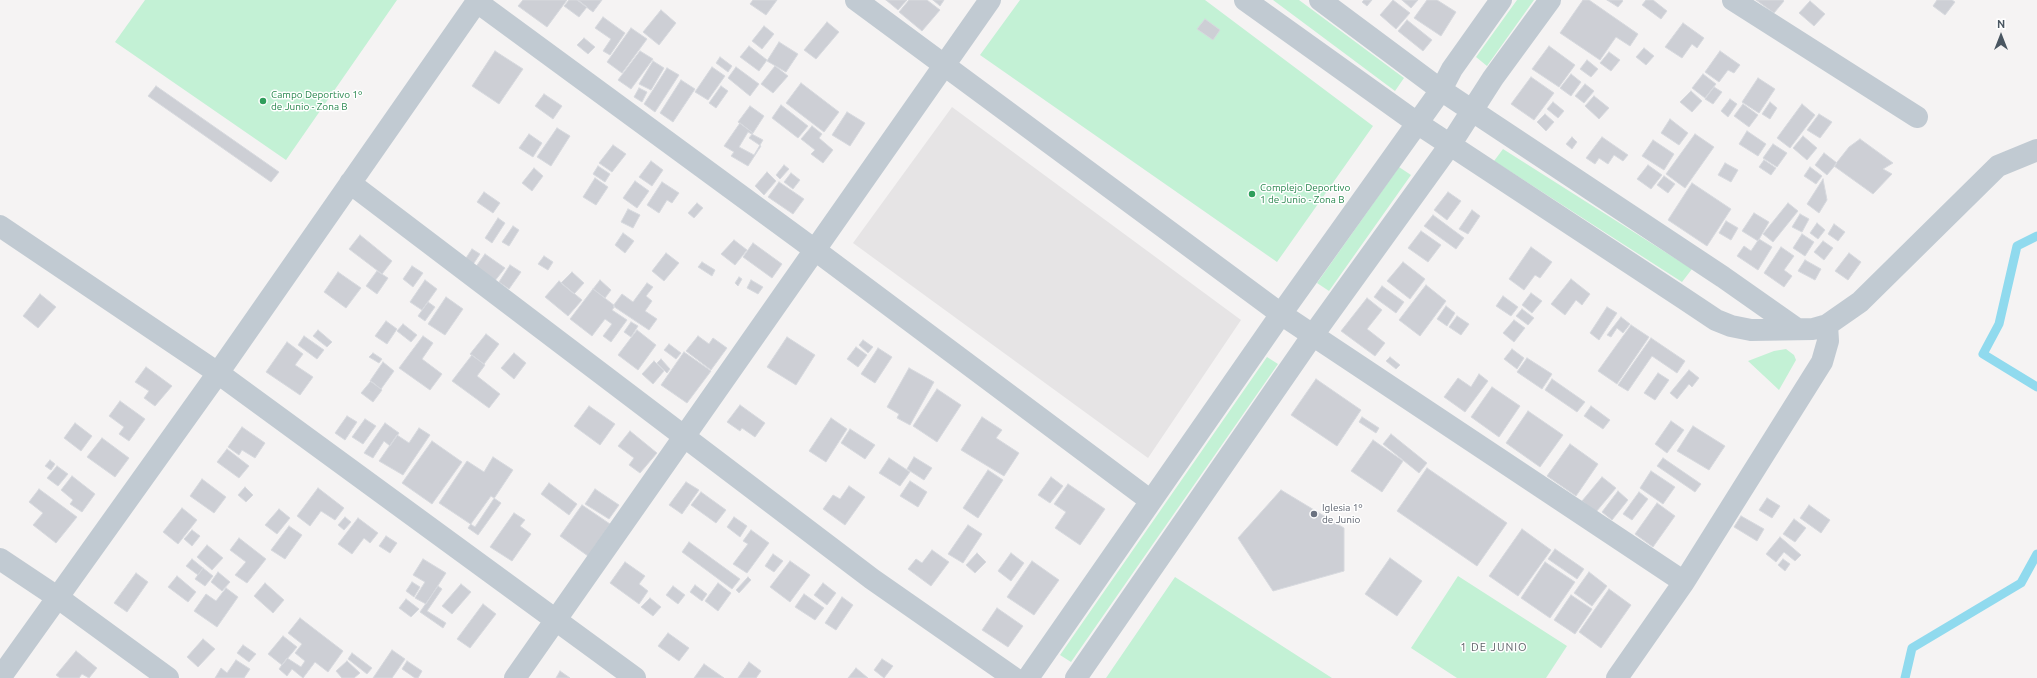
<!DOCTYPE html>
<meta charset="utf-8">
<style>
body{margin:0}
#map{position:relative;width:2037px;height:678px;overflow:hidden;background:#f5f3f3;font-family:Ubuntu,sans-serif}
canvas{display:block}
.north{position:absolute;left:1981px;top:16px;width:40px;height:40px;-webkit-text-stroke:3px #fff;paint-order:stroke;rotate:0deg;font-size:11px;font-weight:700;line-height:16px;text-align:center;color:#4a5661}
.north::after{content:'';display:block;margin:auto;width:14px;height:18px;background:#4a5661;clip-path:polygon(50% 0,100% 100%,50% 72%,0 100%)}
</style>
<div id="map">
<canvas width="2037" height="678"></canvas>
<div class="north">N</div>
</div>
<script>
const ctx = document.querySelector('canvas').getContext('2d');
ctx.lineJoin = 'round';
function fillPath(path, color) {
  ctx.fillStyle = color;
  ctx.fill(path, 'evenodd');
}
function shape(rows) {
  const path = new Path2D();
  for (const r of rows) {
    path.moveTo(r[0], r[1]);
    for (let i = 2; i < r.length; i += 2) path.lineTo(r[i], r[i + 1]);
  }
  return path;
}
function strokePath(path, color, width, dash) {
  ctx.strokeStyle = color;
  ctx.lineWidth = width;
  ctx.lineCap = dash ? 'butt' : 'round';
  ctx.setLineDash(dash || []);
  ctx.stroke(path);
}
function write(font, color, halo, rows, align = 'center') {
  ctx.font = font + ' Ubuntu,sans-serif';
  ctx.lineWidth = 3;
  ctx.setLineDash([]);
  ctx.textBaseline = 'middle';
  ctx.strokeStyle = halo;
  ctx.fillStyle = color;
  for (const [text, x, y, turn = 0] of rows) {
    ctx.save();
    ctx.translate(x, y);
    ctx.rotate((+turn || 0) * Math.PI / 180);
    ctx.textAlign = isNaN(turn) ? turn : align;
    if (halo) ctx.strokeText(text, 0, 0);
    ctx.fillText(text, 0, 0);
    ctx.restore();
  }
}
fillPath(shape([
 [952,107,1241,320,1148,458,853,243]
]), '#e6e4e5');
fillPath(shape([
 [145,0,397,0,286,160,115,42],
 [1020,0,1205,0,1373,126,1277,262,980,55],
 [1273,0,1299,0,1404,78,1395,91],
 [1517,0,1534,0,1487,66,1476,57],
 [1503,149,1692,269,1682,282,1494,161],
 [1399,167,1411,175,1329,291,1317,283],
 [1786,349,1794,355,1796,360,1779,390,1748,361,1774,351],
 [1267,357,1278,364,1071,662,1060,655],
 [1458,576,1567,646,1546,678,1457,678,1411,648],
 [1175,577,1332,678,1106,678]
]), '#c3f1d5');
strokePath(shape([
 [2037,236,2017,246,1999,324,1983,354,2037,387],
 [1905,678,1912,648,2021,583,2037,554]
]), '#90daee', 9);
const building = shape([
 [523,0,567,0,547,27,518,6,523,0],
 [569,0,578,0,587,7,579,17,564,6,569,0],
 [577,0,602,0,593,12,577,0],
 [753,0,777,0,766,15,750,4,753,0],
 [886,0,907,0,898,10,886,0],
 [909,0,927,0,940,10,922,31,899,12,909,0],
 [933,0,944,0,940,6,933,0],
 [1364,0,1372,0,1367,6,1362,2,1364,0],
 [1393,0,1410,13,1396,29,1380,15,1393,0],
 [1402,0,1418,0,1411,8,1402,0],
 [1427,0,1437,0,1456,12,1441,36,1414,18,1427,0],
 [1583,0,1589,0,1638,34,1630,46,1616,37,1600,60,1560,33,1583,0],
 [1607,0,1622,0,1623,1,1618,7,1607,0],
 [1646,0,1653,0,1667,11,1661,19,1642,5,1646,0],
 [1756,0,1783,0,1784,1,1774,13,1756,0],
 [1937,0,1952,0,1955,2,1945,15,1933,6,1937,0],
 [1810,1,1825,14,1814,26,1799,13,1810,1],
 [661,10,676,23,659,45,643,32,661,10],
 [603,17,625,33,610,55,603,51,611,39,595,28,603,17],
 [1205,19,1220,30,1213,40,1197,29,1205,19],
 [1407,20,1432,40,1423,51,1398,31,1407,20],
 [827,22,839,32,816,59,804,50,827,22],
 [1683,23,1704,38,1697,48,1692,44,1682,58,1665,47,1683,23],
 [764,26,774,34,762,49,752,41,764,26],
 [631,28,647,39,622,73,607,62,631,28],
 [584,38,595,47,588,54,577,45,584,38],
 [779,42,798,54,786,72,767,61,779,42],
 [749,46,767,60,759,71,740,57,749,46],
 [1549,46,1575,65,1559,87,1532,69,1549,46],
 [1644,48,1654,56,1646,65,1636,57,1644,48],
 [495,51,523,69,499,104,472,86,495,51],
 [640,51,653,59,631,89,618,80,640,51],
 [1720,51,1740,65,1734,73,1728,70,1719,82,1705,72,1720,51],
 [1609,52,1620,60,1611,71,1600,63,1609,52],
 [720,57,732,66,728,72,716,63,720,57],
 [1587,60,1598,69,1591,77,1580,69,1587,60],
 [653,61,664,68,651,90,639,84,653,61],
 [775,66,788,76,773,93,761,84,775,66],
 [712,67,725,76,708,100,695,92,712,67],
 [736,67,759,84,750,96,728,78,736,67],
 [667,68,679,75,655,112,644,104,667,68],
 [1571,74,1581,82,1571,96,1560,88,1571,74],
 [1703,74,1716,84,1705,98,1692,88,1703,74],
 [1531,77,1554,93,1534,120,1511,104,1531,77],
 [1758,78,1775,89,1759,113,1742,102,1758,78],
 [681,80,695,89,673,122,660,113,681,80],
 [801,83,839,112,824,132,786,103,801,83],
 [1585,84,1594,91,1584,103,1575,96,1585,84],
 [156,86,279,172,271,182,148,96,156,86],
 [721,86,728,91,716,108,709,103,721,86],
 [1714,87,1722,92,1713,104,1705,99,1714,87],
 [639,88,647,92,642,102,634,97,639,88],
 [1691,91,1702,101,1692,112,1680,102,1691,91],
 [544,94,562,106,553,119,535,106,544,94],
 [1594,96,1609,108,1599,119,1585,106,1594,96],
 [1730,99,1737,104,1728,117,1721,111,1730,99],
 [1553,102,1564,111,1558,118,1547,109,1553,102],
 [1770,102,1777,108,1770,119,1762,114,1770,102],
 [1743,104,1758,115,1749,127,1734,116,1743,104],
 [1802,104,1815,115,1790,148,1777,138,1802,104],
 [781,105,808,126,798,138,772,118,781,105],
 [750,106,764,116,753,133,738,122,750,106],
 [847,112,865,123,850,146,832,135,847,112],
 [1545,114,1554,122,1546,131,1537,122,1545,114],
 [1819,114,1832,122,1820,138,1807,130,1819,114],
 [1670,119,1688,133,1679,145,1661,133,1670,119],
 [740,123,753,133,749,138,761,146,748,166,731,156,734,152,724,146,740,123],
 [812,126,822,134,819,138,833,150,823,163,811,154,815,150,801,139,812,126],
 [557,128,570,136,551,166,537,157,557,128],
 [1747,131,1766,144,1758,156,1739,144,1747,131],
 [748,132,763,140,754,155,739,147,748,132],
 [529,134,542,143,533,157,519,148,529,134],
 [1695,134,1714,147,1685,188,1666,174,1695,134],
 [1803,136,1817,148,1807,160,1793,148,1803,136],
 [1572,137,1577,142,1572,149,1566,144,1572,137],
 [1602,137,1628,155,1623,161,1614,155,1608,164,1599,158,1595,164,1586,158,1602,137],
 [1860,139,1893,163,1883,169,1892,174,1873,194,1834,166,1849,147,1860,139],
 [1653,140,1674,154,1664,170,1642,156,1653,140],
 [1773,144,1787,153,1777,167,1763,158,1773,144],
 [613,145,626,154,612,172,599,163,613,145],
 [1824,153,1837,163,1827,175,1815,165,1824,153],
 [1764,160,1776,168,1771,175,1759,167,1764,160],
 [651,161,663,170,652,186,639,177,651,161],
 [1725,163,1738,170,1731,182,1718,175,1725,163],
 [784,165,789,169,780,179,776,175,784,165],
 [1648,165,1662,175,1651,189,1637,179,1648,165],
 [598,166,610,174,605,182,593,174,598,166],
 [1810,167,1822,176,1816,184,1804,176,1810,167],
 [534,168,543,176,532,191,522,183,534,168],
 [767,172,776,181,764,195,755,186,767,172],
 [791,173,800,180,793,189,784,182,791,173],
 [1664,176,1675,184,1668,193,1657,185,1664,176],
 [595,178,608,187,596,205,583,197,595,178],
 [1823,179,1827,200,1819,213,1807,204,1823,179],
 [635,181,649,191,637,208,623,198,635,181],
 [662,182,679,193,672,203,667,200,659,213,647,205,662,182],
 [779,182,804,199,793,214,768,197,779,182],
 [1692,183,1731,209,1707,246,1668,220,1692,183],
 [484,192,500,203,493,213,477,202,484,192],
 [1448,192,1461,201,1447,220,1434,210,1448,192],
 [697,203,703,208,694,218,688,213,697,203],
 [1788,203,1798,211,1773,242,1763,234,1788,203],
 [628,209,640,215,633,228,621,222,628,209],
 [1472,210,1480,216,1468,234,1459,229,1472,210],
 [1754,213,1769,222,1758,241,1742,231,1754,213],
 [1800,214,1809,219,1802,232,1792,227,1800,214],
 [1433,215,1464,238,1456,249,1424,226,1433,215],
 [498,218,505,223,492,243,485,238,498,218],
 [1726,221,1738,228,1731,240,1719,233,1726,221],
 [1817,223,1825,230,1818,239,1810,233,1817,223],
 [1834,224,1845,232,1838,241,1828,234,1834,224],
 [513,226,519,230,509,246,502,242,513,226],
 [1421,231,1441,245,1428,262,1408,248,1421,231],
 [623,233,634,241,625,253,615,245,623,233],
 [1802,234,1814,242,1805,256,1793,248,1802,234],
 [360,235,392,261,382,274,349,249,360,235],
 [1759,239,1772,247,1758,270,1737,256,1744,246,1751,251,1759,239],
 [734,240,747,250,735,265,721,254,734,240],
 [1823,241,1833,248,1824,260,1814,252,1823,241],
 [753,243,782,264,772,278,743,257,753,243],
 [1531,247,1552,262,1540,278,1535,275,1524,290,1509,279,1531,247],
 [1781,247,1794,256,1784,270,1792,276,1784,287,1764,273,1781,247],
 [472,249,480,254,472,266,464,261,472,249],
 [666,253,679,263,664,281,652,271,666,253],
 [1849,253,1861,262,1848,280,1835,271,1849,253],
 [485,254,505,268,494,282,475,268,485,254],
 [544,256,553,262,548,270,538,264,544,256],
 [1805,260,1821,269,1815,280,1798,271,1805,260],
 [702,262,715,270,712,276,698,267,702,262],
 [1403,262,1425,279,1410,299,1387,281,1403,262],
 [510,265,521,272,509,289,499,282,510,265],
 [412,266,423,273,413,287,403,279,412,266],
 [377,271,388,278,377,294,366,286,377,271],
 [338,272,361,288,346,308,324,292,338,272],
 [572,272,584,283,574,294,561,283,572,272],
 [739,277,742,279,738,286,735,283,739,277],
 [1571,279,1590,294,1582,305,1576,300,1565,315,1551,304,1571,279],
 [425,280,437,289,422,310,410,302,425,280],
 [600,280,611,290,605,298,593,289,600,280],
 [751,280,763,287,758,294,747,288,751,280],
 [559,281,582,300,568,316,545,297,559,281],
 [647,283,653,287,646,296,652,301,645,311,657,319,649,330,613,306,622,294,633,302,647,283],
 [1426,285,1446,301,1420,336,1399,320,1426,285],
 [1382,286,1404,302,1396,313,1374,297,1382,286],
 [593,289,615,306,612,310,627,320,611,342,603,336,612,324,605,319,592,336,570,319,593,289],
 [1531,293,1542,301,1532,313,1522,305,1531,293],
 [40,294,56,307,38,328,23,316,40,294],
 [1503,296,1518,307,1511,316,1496,306,1503,296],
 [446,297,463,309,445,335,428,324,446,297],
 [1367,298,1382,310,1367,329,1385,343,1375,356,1341,331,1367,298],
 [428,302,435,307,425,321,418,316,428,302],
 [1446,306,1455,313,1447,326,1437,319,1446,306],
 [1607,307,1617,313,1599,340,1590,333,1607,307],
 [1522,309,1534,318,1528,325,1516,316,1522,309],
 [1457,316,1469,324,1461,335,1449,327,1457,316],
 [1621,317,1630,324,1623,333,1617,328,1611,337,1607,335,1621,317],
 [1514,320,1525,328,1514,342,1503,333,1514,320],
 [386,321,397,329,387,344,375,336,386,321],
 [631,322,638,326,631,337,624,332,631,322],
 [403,324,417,335,411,342,397,331,403,324],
 [1631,325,1649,337,1617,384,1598,371,1631,325],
 [318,330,332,342,327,347,313,336,318,330],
 [637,330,656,345,638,370,618,355,637,330],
 [486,334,499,344,484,364,470,354,486,334],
 [304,336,324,350,317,359,298,345,304,336],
 [423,336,433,343,422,359,442,374,430,390,399,368,423,336],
 [698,336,709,344,713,338,727,348,711,370,686,351,698,336],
 [787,337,815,355,796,385,767,367,787,337],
 [1651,338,1685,361,1677,373,1652,356,1628,391,1618,385,1651,338],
 [863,340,873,347,868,353,859,345,863,340],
 [287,342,303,354,295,365,313,377,300,395,266,372,287,342],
 [669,344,681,353,676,359,664,350,669,344],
 [856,347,867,355,858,367,847,359,856,347],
 [878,348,892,357,875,383,861,374,878,348],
 [1512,349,1524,358,1517,369,1504,359,1512,349],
 [684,352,711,371,687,403,661,385,684,352],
 [373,353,382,359,379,363,369,357,373,353],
 [514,353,526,363,514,379,501,368,514,353],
 [472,355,485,365,477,376,500,394,489,408,452,381,472,355],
 [1390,357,1400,365,1396,369,1386,361,1390,357],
 [1527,358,1552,374,1542,389,1517,372,1527,358],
 [661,359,670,369,667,373,657,363,661,359],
 [654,361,664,371,653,384,642,374,654,361],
 [383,362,394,371,381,389,370,381,383,362],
 [146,367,172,386,155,406,144,398,149,391,135,382,146,367],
 [909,368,934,382,910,425,897,418,899,414,887,407,909,368],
 [1689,370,1699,378,1692,387,1689,384,1677,399,1670,393,1689,370],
 [1658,373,1669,380,1655,400,1644,393,1658,373],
 [1479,374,1488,381,1465,412,1444,397,1458,378,1471,387,1479,374],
 [1316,379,1361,410,1337,446,1291,415,1316,379],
 [1552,379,1585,402,1577,412,1545,390,1552,379],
 [371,381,382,390,373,402,361,393,371,381],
 [1492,387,1520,406,1499,437,1471,417,1492,387],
 [937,389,961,405,937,442,913,426,937,389],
 [120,401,145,419,129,441,119,434,124,427,109,416,120,401],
 [740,405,765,423,755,437,742,428,740,431,727,422,740,405],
 [589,406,615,424,600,445,574,426,589,406],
 [1591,406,1610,420,1603,429,1584,416,1591,406],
 [1528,411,1563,435,1540,467,1506,443,1528,411],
 [347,416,357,422,345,440,335,433,347,416],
 [982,417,1002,430,996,438,1019,453,1004,476,961,450,982,417],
 [1362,417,1379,428,1376,433,1359,422,1362,417],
 [831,418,847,429,826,462,809,451,831,418],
 [365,419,376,426,363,444,352,437,365,419],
 [1671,421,1684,430,1667,453,1655,444,1671,421],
 [75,423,92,436,81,451,64,438,75,423],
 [385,423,399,433,390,446,384,441,373,458,364,453,385,423],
 [1693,426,1725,446,1709,470,1677,451,1693,426],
 [242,427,265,443,255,458,242,450,239,455,228,447,242,427],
 [419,428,430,435,403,475,379,461,397,435,409,443,419,428],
 [850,429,875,445,865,459,841,443,850,429],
 [630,431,657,453,640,473,629,465,634,458,618,446,630,431],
 [1391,434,1427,463,1419,473,1383,444,1391,434],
 [102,438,129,458,115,477,87,457,102,438],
 [1373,440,1403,461,1382,492,1351,471,1373,440],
 [432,441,462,462,432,504,402,483,432,441],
 [1570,444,1598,464,1576,496,1547,476,1570,444],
 [227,449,249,466,239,478,217,462,227,449],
 [493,457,513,470,475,527,439,503,467,461,484,472,493,457],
 [914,457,932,468,924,480,907,469,914,457],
 [889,458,910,472,900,486,879,473,889,458],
 [1663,458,1701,484,1695,492,1657,466,1663,458],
 [50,460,55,464,51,470,45,466,50,460],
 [57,466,68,474,58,486,47,478,57,466],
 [1427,468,1507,523,1477,566,1397,511,1427,468],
 [988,470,1003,480,978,518,963,508,988,470],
 [1651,471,1675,487,1663,504,1640,488,1651,471],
 [72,476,95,494,82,512,70,504,73,500,61,490,72,476],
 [1051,477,1063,486,1050,503,1038,495,1051,477],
 [1602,477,1616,488,1596,512,1582,501,1602,477],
 [202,479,226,497,214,513,190,496,202,479],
 [910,481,927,492,918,507,900,496,910,481],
 [686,482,699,490,682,514,669,505,686,482],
 [549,483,577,504,569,515,541,494,549,483],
 [1068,484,1105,509,1080,545,1055,528,1066,512,1054,504,1068,484],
 [849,486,865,497,845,525,823,509,833,495,840,499,849,486],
 [245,487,253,495,246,502,238,495,245,487],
 [318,488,344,508,335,520,321,511,310,526,297,516,318,488],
 [39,489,77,517,56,543,33,525,43,513,29,502,39,489],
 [595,489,619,505,609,519,585,504,595,489],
 [1281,490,1344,528,1344,571,1273,591,1238,538,1281,490],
 [1618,491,1628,500,1612,520,1602,512,1618,491],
 [701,492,726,510,716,523,691,505,701,492],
 [1639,492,1648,499,1632,520,1623,514,1639,492],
 [491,496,501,503,478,535,468,528,491,496],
 [1767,498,1780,506,1772,518,1759,510,1767,498],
 [1657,503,1675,516,1653,547,1635,534,1657,503],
 [582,505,610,524,588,556,560,536,582,505],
 [1809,505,1830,520,1821,533,1800,518,1809,505],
 [182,508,197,520,178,544,163,532,182,508],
 [279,509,290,518,277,534,265,525,279,509],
 [514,513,525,520,520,526,531,534,512,561,490,547,514,513],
 [1741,516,1764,529,1757,541,1734,527,1741,516],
 [345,517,351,522,344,530,338,525,345,517],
 [734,517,747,526,740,537,727,527,734,517],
 [358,518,378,533,370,543,364,538,352,554,338,544,358,518],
 [1794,519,1806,528,1795,542,1783,534,1794,519],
 [968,525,982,534,963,563,948,554,968,525],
 [289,526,302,535,285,559,271,550,289,526],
 [1522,529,1551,550,1518,596,1489,576,1522,529],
 [192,530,200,536,192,546,184,539,192,530],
 [751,530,769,543,747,573,733,564,748,544,743,541,751,530],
 [386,536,397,543,390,553,379,546,386,536],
 [1780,537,1801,555,1795,561,1784,552,1776,562,1766,554,1780,537],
 [239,538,266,559,247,583,235,575,246,562,230,550,239,538],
 [689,542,740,579,732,589,682,552,689,542],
 [207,545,223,558,212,570,197,557,207,545],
 [1555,549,1584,569,1577,579,1548,559,1555,549],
 [932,550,949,562,931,586,908,569,916,559,922,563,932,550],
 [977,553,986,562,975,573,966,565,977,553],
 [1011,553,1024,563,1011,581,998,571,1011,553],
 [773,554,783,561,774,572,765,566,773,554],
 [1390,558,1422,581,1397,616,1365,594,1390,558],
 [192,559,203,568,198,575,186,566,192,559],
 [423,559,446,573,426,604,415,598,425,582,413,575,423,559],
 [1783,559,1790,564,1785,571,1778,565,1783,559],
 [790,561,810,575,790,602,770,587,790,561],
 [1032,561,1059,580,1034,615,1007,597,1032,561],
 [625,562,645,576,639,584,648,591,639,604,610,583,625,562],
 [1545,562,1575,582,1550,618,1521,598,1545,562],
 [203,568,213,576,205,586,195,579,203,568],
 [218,572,230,582,222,591,211,582,218,572],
 [1589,572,1607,586,1592,606,1574,593,1589,572],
 [136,573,148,582,127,612,114,603,136,573],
 [177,576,196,592,188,602,168,587,177,576],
 [748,577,751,580,739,593,736,590,748,577],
 [412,582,420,587,414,597,406,591,412,582],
 [265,583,284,600,273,613,254,596,265,583],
 [718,583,731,593,718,611,705,601,718,583],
 [823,583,836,593,827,605,814,595,823,583],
 [461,584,471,592,452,614,442,606,461,584],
 [695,585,707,594,702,601,690,592,695,585],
 [438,586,442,589,427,611,446,623,443,628,420,612,438,586],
 [673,586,685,595,678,604,666,595,673,586],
 [226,588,238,597,217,627,194,611,206,594,216,601,226,588],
 [1609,589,1631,605,1601,648,1579,632,1609,589],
 [804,594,824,608,815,620,795,607,804,594],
 [1571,595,1592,609,1575,634,1554,620,1571,595],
 [842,597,853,605,836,630,825,623,842,597],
 [650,598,661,607,653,616,641,607,650,598],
 [406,599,419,609,411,617,399,608,406,599],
 [483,604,496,614,470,648,457,639,483,604],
 [997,608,1023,626,1008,647,982,630,997,608],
 [300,618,343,651,328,672,315,662,303,678,292,669,287,676,279,669,287,658,301,667,305,661,295,653,302,644,288,633,300,618],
 [668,633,689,648,679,661,658,646,668,633],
 [283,636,297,647,282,665,268,654,283,636],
 [203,639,215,649,198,667,187,657,203,639],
 [243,645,256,654,249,662,237,653,243,645],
 [392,650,405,659,392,678,373,678,392,650],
 [76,651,97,668,89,678,82,674,79,678,60,678,56,675,76,651],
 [352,653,372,668,367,674,348,659,352,653],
 [882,659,893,666,884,678,874,670,882,659],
 [236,660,250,669,244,678,215,678,221,668,227,673,236,660],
 [347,661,360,673,354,678,342,678,336,671,347,661],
 [407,661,422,671,418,678,415,678,402,669,407,661],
 [749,662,761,671,756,678,738,678,749,662],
 [704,664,724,678,694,678,704,664],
 [856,668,868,678,848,678,856,668],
 [560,671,570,678,556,678,560,671]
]);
fillPath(building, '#cdcfd5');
strokePath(building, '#d7d9de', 1);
strokePath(shape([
 [856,0,1281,314,1684,582],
 [1245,0,1417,123,1683,298,1716,320,1731,326,1751,330,1813,329,1827,325,1860,302,1998,166,2037,150],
 [1320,0,1441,90,1723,277,1797,329],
 [1733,0,1917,117],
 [477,2,815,250,1151,501],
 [350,183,872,579,1014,678],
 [0,226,218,373,635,678],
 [0,559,57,597,168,678],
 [0,678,218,373,478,0],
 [515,678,990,0],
 [1028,678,1281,314,1441,90,1452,69,1501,0],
 [1076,678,1313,335,1450,145,1493,78,1550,0],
 [1617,678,1684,582,1822,362,1828,341,1827,325]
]), '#c1cad2', 22);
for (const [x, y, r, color] of [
 [263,101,4,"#2e9e5b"],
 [1252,194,4,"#2e9e5b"],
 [1314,514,4,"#6b7280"]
]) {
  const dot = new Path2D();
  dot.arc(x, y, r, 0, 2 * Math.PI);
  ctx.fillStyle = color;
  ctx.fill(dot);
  strokePath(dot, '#fff', 1.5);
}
write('10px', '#27864d', '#fff', [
 ["Campo Deportivo 1º",271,95],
 ["de Junio - Zona B",271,107],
 ["Complejo Deportivo",1260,188],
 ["1 de Junio - Zona B",1260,200]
], 'left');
write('10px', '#5b616d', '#fff', [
 ["Iglesia 1º",1322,508],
 ["de Junio",1322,520]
], 'left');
ctx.letterSpacing = '1px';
write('11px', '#5f6368', '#fff', [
 ["1 DE JUNIO",1494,647]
]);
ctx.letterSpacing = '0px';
</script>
